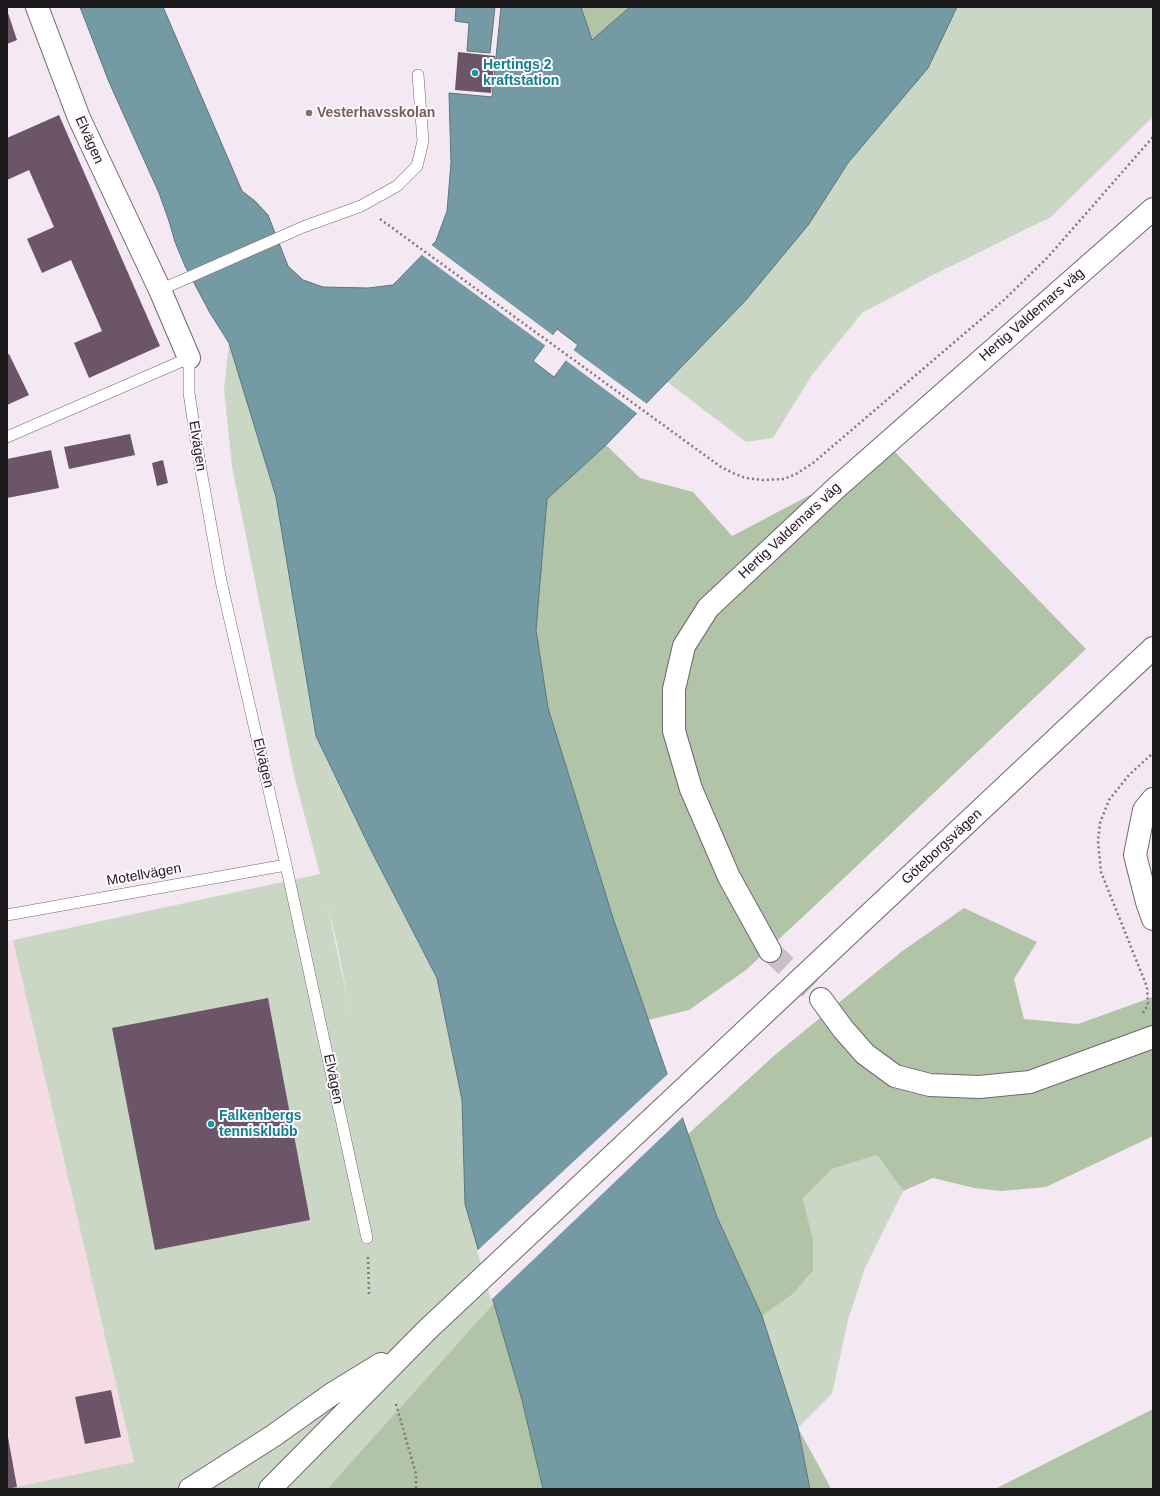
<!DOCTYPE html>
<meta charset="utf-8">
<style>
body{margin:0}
#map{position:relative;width:1160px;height:1496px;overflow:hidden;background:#f4e9f3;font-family:Arial,sans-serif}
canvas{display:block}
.frame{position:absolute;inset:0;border:8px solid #1c191c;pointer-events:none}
</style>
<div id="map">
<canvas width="1160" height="1496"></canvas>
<div class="frame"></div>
</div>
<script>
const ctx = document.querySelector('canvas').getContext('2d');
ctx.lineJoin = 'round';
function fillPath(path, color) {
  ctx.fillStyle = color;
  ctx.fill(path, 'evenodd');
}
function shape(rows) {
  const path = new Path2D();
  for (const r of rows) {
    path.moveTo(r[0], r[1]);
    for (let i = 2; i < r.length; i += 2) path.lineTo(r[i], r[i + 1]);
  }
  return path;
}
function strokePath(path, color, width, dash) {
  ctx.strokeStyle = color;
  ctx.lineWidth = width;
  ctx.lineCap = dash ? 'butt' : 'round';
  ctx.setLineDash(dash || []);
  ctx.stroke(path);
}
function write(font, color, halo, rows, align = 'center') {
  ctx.font = font + ' Arial,sans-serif';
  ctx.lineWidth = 4;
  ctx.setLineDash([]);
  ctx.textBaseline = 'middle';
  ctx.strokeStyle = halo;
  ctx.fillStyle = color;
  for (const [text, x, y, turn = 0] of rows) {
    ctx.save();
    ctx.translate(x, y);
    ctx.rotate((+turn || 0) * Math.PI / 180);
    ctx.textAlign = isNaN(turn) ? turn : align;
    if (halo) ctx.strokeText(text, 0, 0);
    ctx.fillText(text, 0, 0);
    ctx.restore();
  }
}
fillPath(shape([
 [13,940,134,1463,7,1489,7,941]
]), '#f5dce4');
fillPath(shape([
 [957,7,1153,7,1153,117,1051,217,933,275,862,313,812,375,773,438,746,442,666,381,746,300,809,224,848,163,928,68],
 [229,343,276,497,316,736,370,848,437,978,462,1100,465,1204,494,1303,327,1489,7,1489,134,1462,13,940,320,874,294,775,232,467,224,389],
 [326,900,337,944,351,1016,351,1015],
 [877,1155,903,1191,865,1268,848,1320,832,1394,798,1428,762,1316,793,1294,813,1240,803,1198,832,1169]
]), '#cbd7c5');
fillPath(shape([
 [581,7,630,7,592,40],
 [606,445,640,478,693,492,732,536,894,451,1086,649,824,897,746,970,689,1010,648,1020,613,918,548,708,536,630,547,499],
 [964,908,1037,942,1014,979,1024,1019,1078,1024,1153,997,1153,1136,1046,1187,1001,1191,974,1188,933,1178,903,1191,877,1155,832,1169,803,1198,813,1240,813,1270,793,1294,762,1316,717,1217,688,1134,776,1054,901,952],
 [494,1303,522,1400,543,1489,327,1489],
 [1153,1409,1153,1489,995,1489],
 [798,1428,826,1479,831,1489,810,1489]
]), '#b1c4a7');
const water = shape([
 [80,7,163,7,242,191,255,201,268,215,288,266,303,280,323,287,368,288,393,285,436,241,447,211,451,163,449,93,492,97,501,7,581,7,592,40,630,7,957,7,928,68,848,163,809,224,746,300,606,445,547,499,536,630,548,708,613,918,688,1134,717,1217,762,1316,798,1428,810,1489,543,1489,522,1400,465,1204,462,1100,437,978,370,848,316,736,276,497,229,343,210,313,185,266,175,242,169,221,159,193,109,82,80,7],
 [557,329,578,345,554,377,533,361,557,329],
 [456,7,495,7,490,53,467,51,469,23,455,21,456,7]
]);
fillPath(water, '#749ba4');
strokePath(water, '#5a747b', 1);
fillPath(shape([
 [430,244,554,336,546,346,422,255],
 [572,349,647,404,638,414,564,359],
 [669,1073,684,1116,491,1300,477,1251]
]), '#f4e9f3');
fillPath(shape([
 [7,10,17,40,7,44],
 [458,52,495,56,491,93,455,90],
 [59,115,160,346,89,378,74,343,102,331,71,260,42,273,27,239,54,227,29,170,7,180,7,138],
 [9,354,29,395,7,405,7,355],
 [130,434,135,455,69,469,64,447],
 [51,450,59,488,7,498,7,459],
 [163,460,168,483,157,486,152,463],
 [268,998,310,1220,155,1250,112,1028],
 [111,1390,121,1437,85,1444,75,1397],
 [8,1437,17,1487,7,1489,7,1438]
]), '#6c5469');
strokePath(shape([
 [770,951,821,999]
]), '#c9bfc8', 22, [22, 11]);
const service = shape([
 [160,290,303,227,361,206,397,186,417,166,423,141,418,75],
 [7,437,189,358,189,393,200,465,221,581,286,865,367,1238],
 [7,915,286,865]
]);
const minor = shape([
 [37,7,79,118,160,290,189,358],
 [1153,799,1144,810,1135,855,1147,902,1153,919],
 [770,951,729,877,691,789,674,731,674,689,684,646,708,608,835,489,1153,209],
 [821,999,843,1029,865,1054,895,1076,930,1085,979,1087,1030,1082,1153,1037]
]);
const secondary = shape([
 [190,1489,273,1436,332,1394,381,1364],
 [270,1489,427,1330,1153,648]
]);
strokePath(service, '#70676f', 12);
strokePath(minor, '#70676f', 24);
strokePath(secondary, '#70676f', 24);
strokePath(shape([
 [380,219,721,467,735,474,746,478,763,480,784,479,796,474,813,463,1005,299,1048,257,1153,137],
 [1143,1013,1148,1005,1147,987,1101,872,1098,841,1100,823,1109,800,1129,775,1153,753],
 [368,1257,369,1296],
 [396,1404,416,1474,416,1489]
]), '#7e777e', 2.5, [2, 3]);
strokePath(service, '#fff', 11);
strokePath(minor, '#fff', 22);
strokePath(secondary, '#fff', 22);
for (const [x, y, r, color] of [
 [475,73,4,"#0f9aa8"],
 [309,113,4,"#8d6e63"],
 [211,1124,4,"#0f9aa8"]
]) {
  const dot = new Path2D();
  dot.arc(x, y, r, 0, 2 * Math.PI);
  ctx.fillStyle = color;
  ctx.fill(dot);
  strokePath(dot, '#fff8fe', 1.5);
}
write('bold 14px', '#0d838f', '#fff8fe', [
 ["Hertings 2",483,65],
 ["kraftstation",483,81],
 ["Falkenbergs",219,1116],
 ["tennisklubb",219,1132]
], 'left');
write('bold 14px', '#785e54', '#fff8fe', [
 ["Vesterhavsskolan",317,113]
], 'left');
write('14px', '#1c191c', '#fff8fe', [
 ["Elvägen",89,140,66],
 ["Hertig Valdemars väg",1032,315,-41],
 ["Elvägen",197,446,81],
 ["Hertig Valdemars väg",790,531,-43],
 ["Elvägen",263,763,77],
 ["Göteborgsvägen",942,847,-43],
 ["Motellvägen",144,875,-10],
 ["Elvägen",333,1079,78]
]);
</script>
